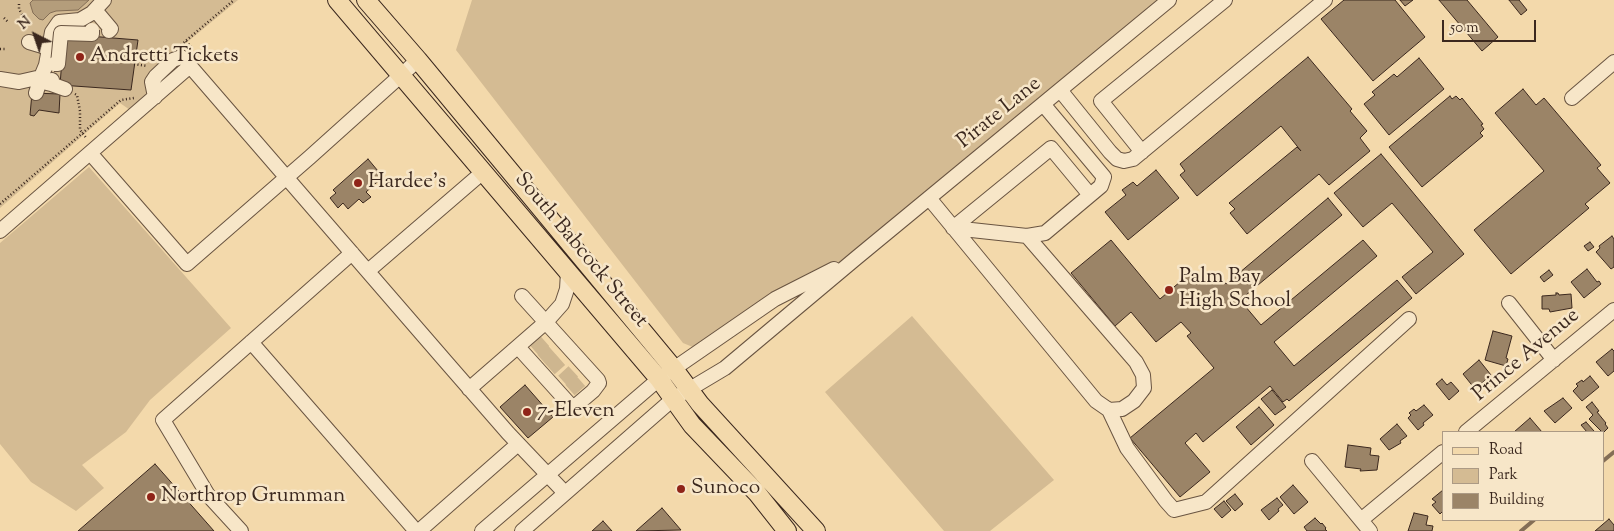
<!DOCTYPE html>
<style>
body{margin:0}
#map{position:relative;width:1614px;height:531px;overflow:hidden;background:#f3d9ab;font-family:"Sorts Mill Goudy",serif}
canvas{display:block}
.legend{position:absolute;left:1442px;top:431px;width:162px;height:90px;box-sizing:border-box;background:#f7e6c8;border:1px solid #ac9a84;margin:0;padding:6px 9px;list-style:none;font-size:15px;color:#3b281e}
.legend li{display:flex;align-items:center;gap:10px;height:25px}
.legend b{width:25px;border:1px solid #ac9a84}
.north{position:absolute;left:10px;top:10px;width:50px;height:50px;-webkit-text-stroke:4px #f7e6c8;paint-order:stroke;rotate:319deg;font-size:14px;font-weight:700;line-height:20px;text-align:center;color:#3b281e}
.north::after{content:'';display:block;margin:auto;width:18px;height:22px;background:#3b281e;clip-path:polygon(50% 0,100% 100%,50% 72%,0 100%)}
.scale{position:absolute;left:1442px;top:20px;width:94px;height:22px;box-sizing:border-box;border:2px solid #3b281e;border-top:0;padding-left:6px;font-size:15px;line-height:18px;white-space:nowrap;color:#3b281e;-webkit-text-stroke:4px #f7e6c8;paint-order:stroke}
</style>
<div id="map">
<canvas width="1614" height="531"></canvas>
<ul class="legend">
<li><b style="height:6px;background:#f3d9ab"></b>Road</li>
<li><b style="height:14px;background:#d4bb93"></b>Park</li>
<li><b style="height:14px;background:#9b8467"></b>Building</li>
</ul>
<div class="north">N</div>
<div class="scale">50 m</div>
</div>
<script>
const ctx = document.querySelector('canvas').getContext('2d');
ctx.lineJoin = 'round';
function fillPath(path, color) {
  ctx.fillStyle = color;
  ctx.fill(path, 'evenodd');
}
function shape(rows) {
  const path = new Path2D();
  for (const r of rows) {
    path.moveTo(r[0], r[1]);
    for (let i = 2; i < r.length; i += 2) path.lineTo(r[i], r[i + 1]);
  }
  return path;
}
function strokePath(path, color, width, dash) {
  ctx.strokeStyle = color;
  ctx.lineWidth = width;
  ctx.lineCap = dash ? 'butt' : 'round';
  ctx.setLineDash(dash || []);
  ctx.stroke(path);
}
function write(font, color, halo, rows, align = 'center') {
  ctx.font = font + ' "Sorts Mill Goudy",serif';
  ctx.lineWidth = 5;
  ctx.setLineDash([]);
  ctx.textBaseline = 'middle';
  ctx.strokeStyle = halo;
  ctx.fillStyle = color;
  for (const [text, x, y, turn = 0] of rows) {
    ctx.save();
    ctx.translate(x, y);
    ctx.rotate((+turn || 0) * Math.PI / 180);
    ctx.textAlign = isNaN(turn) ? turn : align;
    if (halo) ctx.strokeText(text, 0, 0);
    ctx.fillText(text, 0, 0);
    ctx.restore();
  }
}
fillPath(shape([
 [0,0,238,0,185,44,149,93,130,110,120,103,0,208],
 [472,0,1169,0,855,259,700,350,683,343,456,50],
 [89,167,231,328,150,400,126,432,82,465,104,488,76,511,31,482,0,444,0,243],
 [912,316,1054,480,990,531,944,531,825,392]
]), '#d4bb93');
const water = shape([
 [33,0,89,0,78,10,56,11,50,13,43,20,39,19,33,13,30,3,33,0]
]);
fillPath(water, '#b49d7b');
strokePath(water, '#846e56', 1);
strokePath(shape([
 [1603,461,1614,452],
 [1521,531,1534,520]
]), '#846e56', 4);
const building = shape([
 [1344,0,1395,0,1425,37,1373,81,1321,19,1344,0],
 [1400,0,1413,0,1405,6,1400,0],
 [1439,0,1467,0,1498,37,1482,51,1439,0],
 [1509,0,1519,0,1527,10,1521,15,1509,0],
 [64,34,138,40,131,90,60,85,64,34],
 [1308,57,1352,109,1350,111,1367,131,1360,138,1370,151,1329,185,1319,174,1247,234,1230,213,1235,209,1229,203,1297,147,1301,151,1281,126,1197,196,1180,175,1185,171,1180,164,1308,57],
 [1419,58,1444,89,1389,135,1364,104,1375,95,1372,92,1394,74,1397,77,1419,58],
 [1523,89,1536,105,1544,98,1601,165,1597,168,1610,183,1585,204,1589,208,1511,274,1474,230,1544,171,1495,113,1523,89],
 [32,93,60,94,59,113,39,110,34,116,30,115,32,93],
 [1450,96,1452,99,1456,96,1460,100,1462,98,1483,124,1481,125,1484,129,1480,133,1483,136,1422,187,1389,147,1450,96],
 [1381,154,1464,254,1416,294,1402,277,1433,252,1392,203,1363,227,1334,193,1381,154],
 [368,159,383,177,366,192,371,197,363,203,359,199,348,209,343,203,338,208,330,198,336,193,333,190,368,159],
 [1156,170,1179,198,1128,240,1105,212,1126,195,1122,190,1133,182,1137,186,1156,170],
 [1328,198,1342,215,1240,300,1261,325,1363,240,1377,256,1274,342,1294,366,1397,280,1412,298,1289,401,1287,399,1283,402,1270,386,1203,442,1196,433,1185,443,1210,472,1180,497,1130,438,1214,368,1187,336,1191,333,1181,322,1156,342,1131,312,1115,326,1071,273,1111,240,1160,299,1188,275,1222,279,1226,284,1328,198],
 [1612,236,1614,239,1614,267,1611,269,1596,252,1600,248,1599,246,1612,236],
 [1590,242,1594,247,1588,251,1584,246,1590,242],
 [1587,269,1597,282,1599,281,1601,284,1584,298,1571,282,1587,269],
 [1549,270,1553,275,1544,282,1540,277,1549,270],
 [1556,293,1558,293,1559,295,1571,294,1572,308,1550,312,1549,309,1542,309,1542,296,1556,295,1556,293],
 [1493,331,1512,336,1506,358,1508,359,1506,366,1485,360,1493,331],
 [1612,349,1614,351,1614,371,1608,376,1596,362,1612,349],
 [1479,360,1491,375,1475,389,1463,374,1479,360],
 [1590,376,1599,387,1582,401,1573,391,1578,386,1576,384,1582,380,1583,382,1590,376],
 [1442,379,1447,385,1451,382,1459,391,1449,400,1436,384,1442,379],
 [525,385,553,417,528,438,500,407,525,385],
 [1272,390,1286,407,1275,415,1261,399,1272,390],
 [1563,398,1572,408,1555,423,1544,411,1563,398],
 [1592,402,1599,411,1597,412,1606,423,1605,424,1608,428,1603,433,1589,419,1593,415,1586,407,1592,402],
 [1424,405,1433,415,1423,423,1424,425,1418,430,1408,418,1411,415,1409,413,1414,409,1416,411,1424,405],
 [1259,407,1274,425,1251,445,1236,427,1259,407],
 [1530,418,1542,432,1514,432,1530,418],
 [1586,422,1594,431,1593,432,1587,432,1581,425,1586,422],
 [1397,424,1407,436,1400,441,1401,443,1389,450,1380,439,1397,424],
 [1348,445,1371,448,1370,455,1379,456,1377,470,1360,471,1361,469,1345,467,1348,445],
 [155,464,214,531,78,531,155,464],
 [1293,485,1308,502,1294,514,1280,497,1293,485],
 [1443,490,1443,511,1440,514,1432,505,1436,502,1432,499,1443,490],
 [1235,494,1243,504,1235,511,1226,501,1235,494],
 [1277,498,1283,505,1278,509,1279,511,1269,520,1261,510,1277,498],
 [1224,501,1231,510,1222,518,1214,509,1224,501],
 [662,508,681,530,636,531,662,508],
 [1414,513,1428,516,1426,525,1433,526,1432,531,1408,531,1414,513],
 [1315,518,1321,524,1322,523,1326,528,1325,529,1327,531,1307,531,1304,527,1315,518],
 [1609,519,1614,525,1614,531,1595,531,1609,519],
 [603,521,612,531,592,531,603,521]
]);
fillPath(building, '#9b8467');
strokePath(building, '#3b281e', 1);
strokePath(shape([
 [534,350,550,336],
 [542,360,558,346],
 [550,369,566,355],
 [563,381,577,368],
 [570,390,585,377]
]), '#ceb68f', 14, [14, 7]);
const minor = shape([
 [95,10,111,29,109,31],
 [29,42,49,48],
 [0,79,19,82,41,77,46,65,52,32,59,22,80,20,92,13,104,0],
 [51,84,65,89],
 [1060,90,1110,152,1117,159,1124,161,1133,159,1325,0],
 [36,93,41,77,47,83,51,84,52,80],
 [155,97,152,82,156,76,173,60,181,57,187,60,190,66,447,363,508,433,565,493],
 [1572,98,1614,62],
 [1142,152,1101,101,1225,0],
 [91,154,187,264,310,157,418,60],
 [929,198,1096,401,1109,410,1122,409,1134,401,1144,388,1143,375,1136,362,1027,236],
 [953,228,1027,236,1045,233,1101,186,1104,177,1043,104],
 [953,228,1051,148,1090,195],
 [0,231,190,66],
 [368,271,483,172],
 [1509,303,1554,360],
 [251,342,416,531],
 [518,347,573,408,593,391,599,383,598,380,522,296],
 [469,389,546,322,562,304,567,289,568,272],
 [1109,410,1127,448,1166,501,1174,510,1206,502,1409,319],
 [1466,432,1614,310],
 [1312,461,1370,531],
 [1361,520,1443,452],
 [241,531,208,495,163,420,352,253],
 [419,531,518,444],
 [482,531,659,379,775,299,834,269],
 [522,531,673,399,725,368,855,259,1169,0]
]);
const major = shape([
 [337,0,659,379,692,425,757,493,787,531],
 [366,0,418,60,674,369,700,404,816,531]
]);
strokePath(minor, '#695441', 16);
strokePath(major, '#3b281e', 20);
strokePath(shape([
 [19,4,19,9,25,20,22,30],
 [4,18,8,22],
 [186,41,191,47],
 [181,45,234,0],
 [0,49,6,49],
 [134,64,147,66],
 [75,94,77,95,80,111,80,130,87,139],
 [0,204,121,100,134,98]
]), '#3b281e', 2.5, [1, 2.5]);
strokePath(minor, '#f7e6c8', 14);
strokePath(major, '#f3d9ab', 18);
const minorBridge = shape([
 [54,64,58,64,61,33,92,34,92,30]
]);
strokePath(minorBridge, '#695441', 16, []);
strokePath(minorBridge, '#f7e6c8', 14);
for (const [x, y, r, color] of [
 [80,57,5,"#8f2418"],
 [358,183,5,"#8f2418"],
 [1169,290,5,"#8f2418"],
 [527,412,5,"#8f2418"],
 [681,489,5,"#8f2418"],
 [151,497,5,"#8f2418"]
]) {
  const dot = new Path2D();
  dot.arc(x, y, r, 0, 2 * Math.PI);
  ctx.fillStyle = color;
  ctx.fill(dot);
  strokePath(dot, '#f7e6c8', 2);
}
write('21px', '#3b281e', '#f7e6c8', [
 ["Andretti Tickets",90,57],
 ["Hardee's",368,183],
 ["Palm Bay",1179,278],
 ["High School",1179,302],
 ["7-Eleven",537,412],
 ["Sunoco",691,489],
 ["Northrop Grumman",161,497]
], 'left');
write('21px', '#3b281e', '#f7e6c8', [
 ["Pirate Lane",1000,114,-39],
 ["South Babcock Street",580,251,50],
 ["Prince Avenue",1527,356,-40]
]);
</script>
